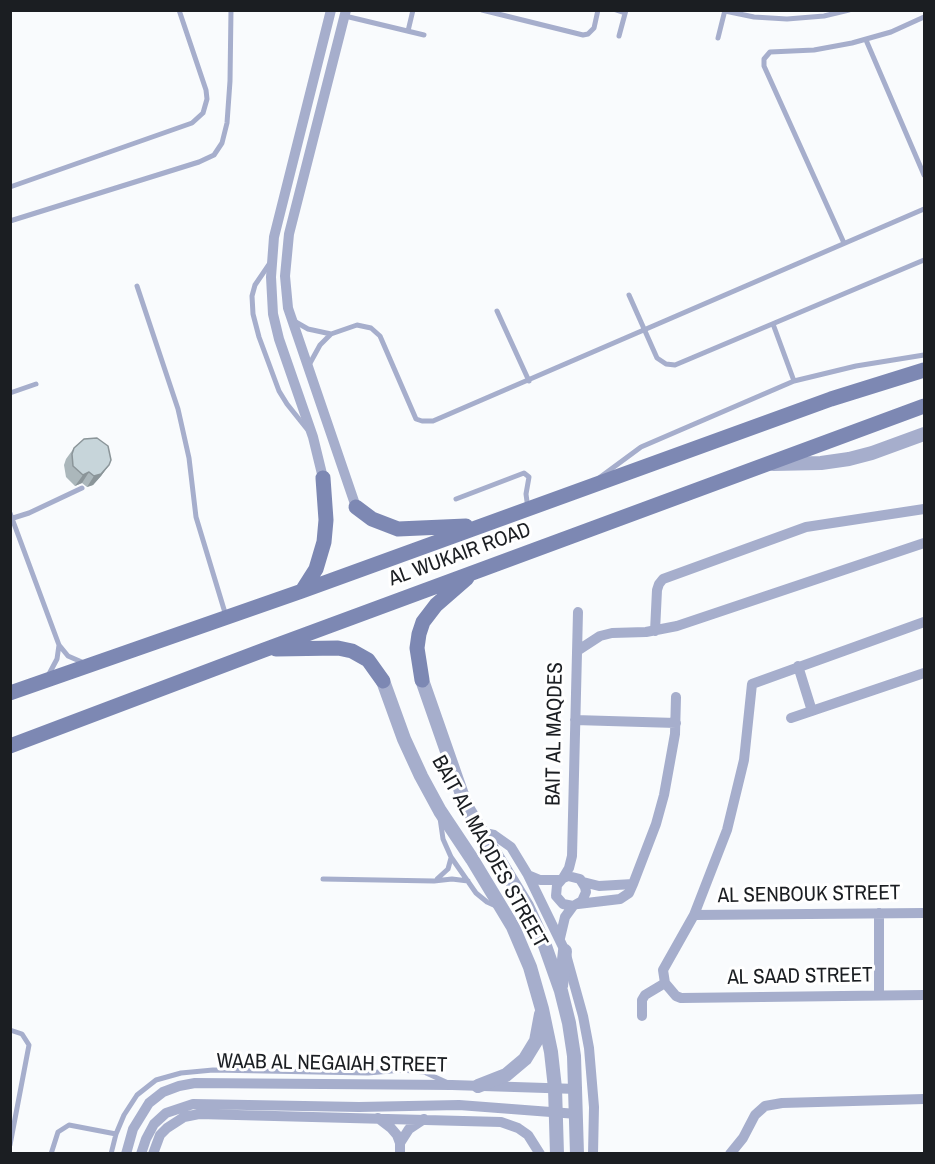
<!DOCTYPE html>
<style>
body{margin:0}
#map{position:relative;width:935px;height:1164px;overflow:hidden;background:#f9fbfd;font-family:"Archivo Narrow",sans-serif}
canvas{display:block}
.frame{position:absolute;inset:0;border:12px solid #1b1e22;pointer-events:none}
</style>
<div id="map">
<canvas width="935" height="1164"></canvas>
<div class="frame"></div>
</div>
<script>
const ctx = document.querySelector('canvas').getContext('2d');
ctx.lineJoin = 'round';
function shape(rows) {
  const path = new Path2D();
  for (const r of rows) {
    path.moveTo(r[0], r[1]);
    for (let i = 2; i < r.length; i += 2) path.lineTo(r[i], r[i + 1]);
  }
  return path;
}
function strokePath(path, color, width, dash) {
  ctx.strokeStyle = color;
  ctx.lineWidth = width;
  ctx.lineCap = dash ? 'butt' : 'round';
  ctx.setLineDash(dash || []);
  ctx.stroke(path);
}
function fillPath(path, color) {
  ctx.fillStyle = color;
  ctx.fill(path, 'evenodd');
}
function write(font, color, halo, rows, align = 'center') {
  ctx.font = font + ' "Archivo Narrow",sans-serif';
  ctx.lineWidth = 6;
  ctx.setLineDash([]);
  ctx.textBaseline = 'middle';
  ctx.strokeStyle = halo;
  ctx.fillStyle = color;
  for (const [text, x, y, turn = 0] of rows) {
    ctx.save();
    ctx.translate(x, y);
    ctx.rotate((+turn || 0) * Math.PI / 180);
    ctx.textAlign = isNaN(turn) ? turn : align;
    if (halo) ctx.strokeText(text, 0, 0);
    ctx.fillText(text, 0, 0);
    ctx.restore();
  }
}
strokePath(shape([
 [482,10,583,35,588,34,594,28,598,10],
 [616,10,625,13],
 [725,11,754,17,787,19,824,16,849,10],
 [345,16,424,35],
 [408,31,413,10],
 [619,36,626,10],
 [718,38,725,10],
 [866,40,924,175],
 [10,187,192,123,203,113,207,99,206,90,179,10],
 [10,221,199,162,214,155,222,143,227,123,230,81,231,10],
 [844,243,764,66,764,59,770,52,814,50,852,43,891,32,924,17],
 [270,263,255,285,252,296,253,314,259,337,279,391,287,404,307,429],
 [137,286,178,409,189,458,196,517,226,616],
 [629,295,657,358,666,364,675,365,924,260],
 [497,311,529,381],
 [294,321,308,329,331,334],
 [773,324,794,381],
 [309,365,320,345,331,334,357,325,371,328,380,336,416,419,422,421,433,421,924,209],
 [10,393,36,384],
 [599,478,641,447,794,381,856,366,924,355],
 [456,499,524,473,529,477,526,494,528,509],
 [10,513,59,645,68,656,84,663],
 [10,519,29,513,82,488],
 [49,674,57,659,59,645],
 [440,818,443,839,451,857,476,893,487,902,498,907],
 [323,879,434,881,452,879,468,881],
 [437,879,448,869,451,858],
 [10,1030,22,1034,29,1045,10,1145],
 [51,1154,58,1132,69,1125,116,1134],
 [111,1154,116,1134,124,1115,137,1095,156,1080,181,1073,213,1070,368,1073,402,1070,424,1072,446,1082]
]), '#a6aecc', 5);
strokePath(shape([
 [346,10,289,234,285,276,288,308,356,507],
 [323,478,313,437,279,339,273,314,271,277,274,237,331,10],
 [924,622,752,684,744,760,727,830,694,915,663,970,665,983,676,996,681,998,924,995],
 [655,631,657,590,659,584,663,579,806,527,924,509],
 [577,651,600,636,612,633,646,632,677,626,924,543],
 [798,666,812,711],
 [791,718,924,673],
 [575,720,676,723],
 [480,832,494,835,511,847,528,875,565,951,583,1016,589,1048,594,1107,593,1154],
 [528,875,540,880,560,880],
 [563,878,569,868,572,856,578,612],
 [583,882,599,886,633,884],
 [578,904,620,899,629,893,633,884,656,824,664,795,675,734,676,697],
 [694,915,924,913],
 [560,938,565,917,573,906,582,901,586,892,585,887,580,879,568,876,563,878,557,885,556,896,563,904,573,906],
 [879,995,879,913],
 [642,1016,642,1000,645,995,665,983],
 [378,1118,391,1128,397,1135,400,1143,400,1154],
 [400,1143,409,1129,424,1119],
 [126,1154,133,1129,149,1103,163,1092,179,1086,195,1083,452,1085,577,1089],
 [141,1154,146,1139,154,1124,166,1113,193,1104,359,1107,459,1105,577,1114],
 [153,1154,160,1135,167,1128,184,1117,199,1114,501,1122,518,1128,528,1135,540,1154],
 [730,1154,743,1138,755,1115,765,1106,782,1103,924,1099]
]), '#a6aecc', 10);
strokePath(shape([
 [773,464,821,463,849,459,872,453,924,434],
 [422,680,466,806,527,906,544,943,561,991,569,1023,574,1056,577,1154],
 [383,681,404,739,421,776,440,811,472,859,513,927,530,967,542,1009,551,1052,555,1088,557,1154],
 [561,986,565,951],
 [478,1086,506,1075,525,1059,536,1041,541,1014]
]), '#a6aecc', 14);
strokePath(shape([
 [356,507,372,519,398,529,466,526],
 [302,591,316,569,324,542,326,520,323,478],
 [276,649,338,648,352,651,368,660,383,681],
 [422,680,417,648,419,634,423,622,436,605,467,578],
 [10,693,302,591,831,399,924,370],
 [10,746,264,650,924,406]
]), '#7d88b3', 15);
fillPath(shape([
 [74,448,109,465,101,476,93,485,87,487,82,483,75,486,66,477,64,465,66,459]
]), '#abb7bb');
fillPath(shape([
 [109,465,101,476,93,485,87,487,94,476],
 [89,472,82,483,75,486,83,475]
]), '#8b9599');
const building = shape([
 [97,438,108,446,111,460,109,465,101,474,94,476,89,472,83,475,73,466,72,454,74,448,84,439,97,438]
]);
fillPath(building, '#c7d5da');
strokePath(building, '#8b9599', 1.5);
write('21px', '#1b1e22', '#fff', [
 ["AL WUKAIR ROAD",460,555,-20],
 ["BAIT AL MAQDES",555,734,-89],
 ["BAIT AL MAQDES STREET",489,852,61],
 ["AL SENBOUK STREET",809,895,-1],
 ["AL SAAD STREET",800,977,-1],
 ["WAAB AL NEGAIAH STREET",332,1064,1]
]);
</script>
